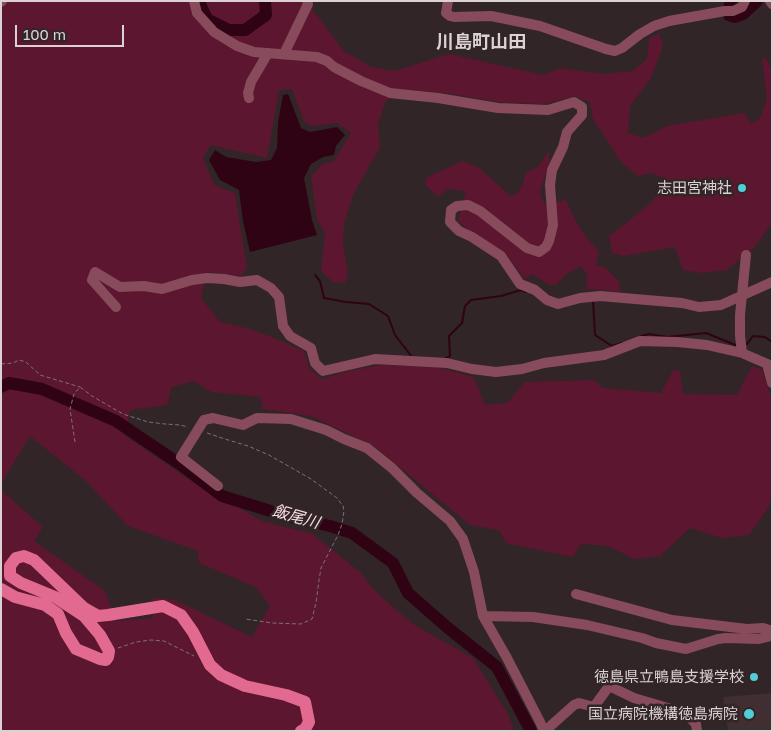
<!DOCTYPE html>
<meta charset="utf-8">
<style>
body{margin:0}
#map{position:relative;width:773px;height:732px;overflow:hidden;background:#312528;font-family:"Golos Text",sans-serif}
canvas{display:block}
.frame{position:absolute;inset:0;border:2px solid #dbd2d4;pointer-events:none}
.scale{position:absolute;left:15px;top:25px;width:109px;height:22px;box-sizing:border-box;border:2px solid #dbd2d4;border-top:0;padding-left:6px;font-size:15px;line-height:18px;white-space:nowrap;color:#dbd2d4;-webkit-text-stroke:4px #312528;paint-order:stroke}
</style>
<div id="map">
<canvas width="773" height="732"></canvas>
<div class="frame"></div>
<div class="scale">100 m</div>
</div>
<script>
const ctx = document.querySelector('canvas').getContext('2d');
ctx.lineJoin = 'round';
function fillPath(path, color) {
  ctx.fillStyle = color;
  ctx.fill(path, 'evenodd');
}
function shape(rows) {
  const path = new Path2D();
  for (const r of rows) {
    path.moveTo(r[0], r[1]);
    for (let i = 2; i < r.length; i += 2) path.lineTo(r[i], r[i + 1]);
  }
  return path;
}
function strokePath(path, color, width, dash) {
  ctx.strokeStyle = color;
  ctx.lineWidth = width;
  ctx.lineCap = dash ? 'butt' : 'round';
  ctx.setLineDash(dash || []);
  ctx.stroke(path);
}
function write(font, color, halo, rows, align = 'center') {
  ctx.font = font + ' "Golos Text","Noto Sans JP",sans-serif';
  ctx.lineWidth = 5;
  ctx.setLineDash([]);
  ctx.textBaseline = 'middle';
  ctx.strokeStyle = halo;
  ctx.fillStyle = color;
  for (const [text, x, y, turn = 0] of rows) {
    ctx.save();
    ctx.translate(x, y);
    ctx.rotate((+turn || 0) * Math.PI / 180);
    ctx.textAlign = isNaN(turn) ? turn : align;
    if (halo) ctx.strokeText(text, 0, 0);
    ctx.fillText(text, 0, 0);
    ctx.restore();
  }
}
fillPath(shape([
 [772,693,772,731,728,731,723,697]
]), '#402e32');
fillPath(shape([
 [1,1,306,1,344,51,371,67,395,71,449,54,543,75,560,68,604,74,633,71,647,59,649,39,659,33,663,46,651,78,630,106,628,133,643,138,667,126,745,113,751,124,760,118,767,99,762,57,767,60,772,71,772,223,755,247,727,270,701,273,683,270,675,247,624,256,612,253,609,236,625,224,649,204,664,188,663,178,651,173,638,176,621,162,593,119,590,102,575,96,544,104,499,102,452,94,398,89,385,103,378,124,380,147,353,195,344,223,343,244,348,275,345,283,333,282,321,271,325,232,317,220,311,176,323,164,334,161,351,133,337,123,314,126,304,122,292,89,279,90,267,158,211,145,203,158,214,185,235,193,247,268,241,276,207,272,201,298,220,322,247,328,272,337,304,351,309,368,322,379,349,371,381,365,435,367,474,377,485,405,507,403,525,382,594,380,603,388,661,393,673,370,680,371,683,394,737,395,752,366,762,370,772,400,772,489,769,507,749,535,722,538,690,528,660,556,634,559,608,546,581,544,573,557,506,543,499,530,470,525,374,446,311,416,263,409,260,397,212,392,193,381,172,387,167,405,130,410,124,435,194,483,264,522,311,533,360,572,377,593,413,624,473,658,508,714,514,731,1,731,1,490,43,527,34,541,105,591,116,621,153,618,153,598,175,600,252,637,270,606,256,587,199,563,198,551,128,526,86,481,30,436,1,484],
 [549,150,549,163,540,192,544,204,566,200,573,216,583,233,599,252,596,265,606,268,619,282,620,293,605,290,587,289,587,274,580,266,570,272,555,285,548,284,532,274,525,279,505,253,467,229,458,221,466,191,448,189,438,197,425,184,426,178,462,161,479,168,511,196,516,194,522,187,525,174,539,166]
]), '#5d1630');
fillPath(shape([
 [288,94,301,128,310,132,337,127,345,135,336,146,334,155,323,157,311,164,304,178,312,220,317,235,250,252,243,221,239,190,220,180,209,160,215,150,226,157,256,162,271,160,277,148,278,122,283,95]
]), '#2f0313');
strokePath(shape([
 [315,275,320,281,324,298,346,302,369,304,388,316,395,335,412,357],
 [593,301,595,335,612,346,622,343],
 [641,336,649,334,667,337,706,333,738,346],
 [747,344,753,336,765,337,772,342],
 [444,359,450,356,449,336,462,323,465,306,471,300,501,296,521,290,526,292]
]), '#2f0313', 2);
strokePath(shape([
 [200,1,200,4,207,19,229,30,245,30,266,15,265,1],
 [731,1,729,8,729,15,735,17,743,14,757,1],
 [1,387,9,383,42,389,116,421,181,465,222,496,290,517,330,526,352,533,393,563,408,593,448,628,497,667,531,731]
]), '#2f0313', 12);
strokePath(shape([
 [1,364,13,363,19,360,26,362,40,375,80,387],
 [207,433,225,439,248,446,269,455,311,479,337,498,343,506,344,511,342,524,338,535,321,568,319,580,316,603,312,619,301,624,272,623,245,619],
 [75,442,70,409,74,394,80,387,92,396,123,414,148,422,165,424,180,425,188,427],
 [118,648,136,642,151,640,164,641,194,656]
]), '#7d7275', 1, [4, 2.5]);
strokePath(shape([
 [194,1,197,13,214,32,237,46,254,52,317,57,327,61,334,67,361,81,390,93,438,98,498,108,548,110,574,102,582,107,582,115,567,132,563,147,552,170,550,185,553,225,549,241,546,247,539,252,527,248,480,211,468,205,457,206,451,210,450,222,459,231,472,237,501,256,520,284,535,290,547,300,558,304,580,298,600,296,682,303,699,307,721,305,772,282],
 [448,1,446,13,450,16,454,17,491,16,540,26,606,49,615,51,622,48,640,34,654,26,669,21,725,11,733,11,742,7,745,1],
 [770,1,772,4],
 [1,2,2,1],
 [284,54,308,4,307,1],
 [249,98,248,93,251,82,268,53],
 [116,307,92,280,95,272,120,287,144,286,162,289,192,280,207,278,224,279,240,282,257,280,271,288,279,297,283,326,290,336,311,348,315,363,323,371,375,359,447,363,472,369,496,372,522,369,544,363,604,355,640,341,677,342,707,345,742,353,772,366],
 [742,353,740,336,740,315,746,255],
 [767,364,772,383],
 [218,486,181,457,204,420,213,418,243,425,257,418,291,419,326,430,344,439,367,448,392,468,417,493,450,521,463,539,474,572,483,616,507,658,540,722,544,731],
 [576,594,672,620,747,629,763,628,772,631],
 [483,616,533,617,587,625,642,638,656,643,686,649,718,639,726,638,759,639,767,637,772,635],
 [545,731,574,705,579,703,594,707,609,686,634,698,685,713,696,724,697,731]
]), '#874b5c', 10);
strokePath(shape([
 [1,589,15,597,45,605,58,614,66,633,76,649,100,659,106,660,108,657,109,651,100,635,84,616,55,597,21,583,10,576,10,566,16,558,24,556,34,560,84,608,98,616,108,615,163,606,181,615,193,632,210,665,221,675,245,686,286,695,305,702,309,722,305,729,301,731]
]), '#e2698f', 12);
for (const [x, y, r, color] of [
 [742,188,5,"#52ccd6"],
 [754,677,5,"#52ccd6"],
 [749,714,6,"#52ccd6"]
]) {
  const dot = new Path2D();
  dot.arc(x, y, r, 0, 2 * Math.PI);
  ctx.fillStyle = color;
  ctx.fill(dot);
  strokePath(dot, '#312528', 2);
}
write('15px', '#dbd2d4', '#312528', [
 ["志田宮神社",732,188],
 ["徳島県立鴨島支援学校",744,677],
 ["国立病院機構徳島病院",738,714]
], 'right');
write('italic 16px', '#f7dce2', '#312528', [
 ["飯尾川",296,517,16]
]);
write('bold 18px', '#dbd2d4', '#312528', [
 ["川島町山田",481,42]
]);
</script>
